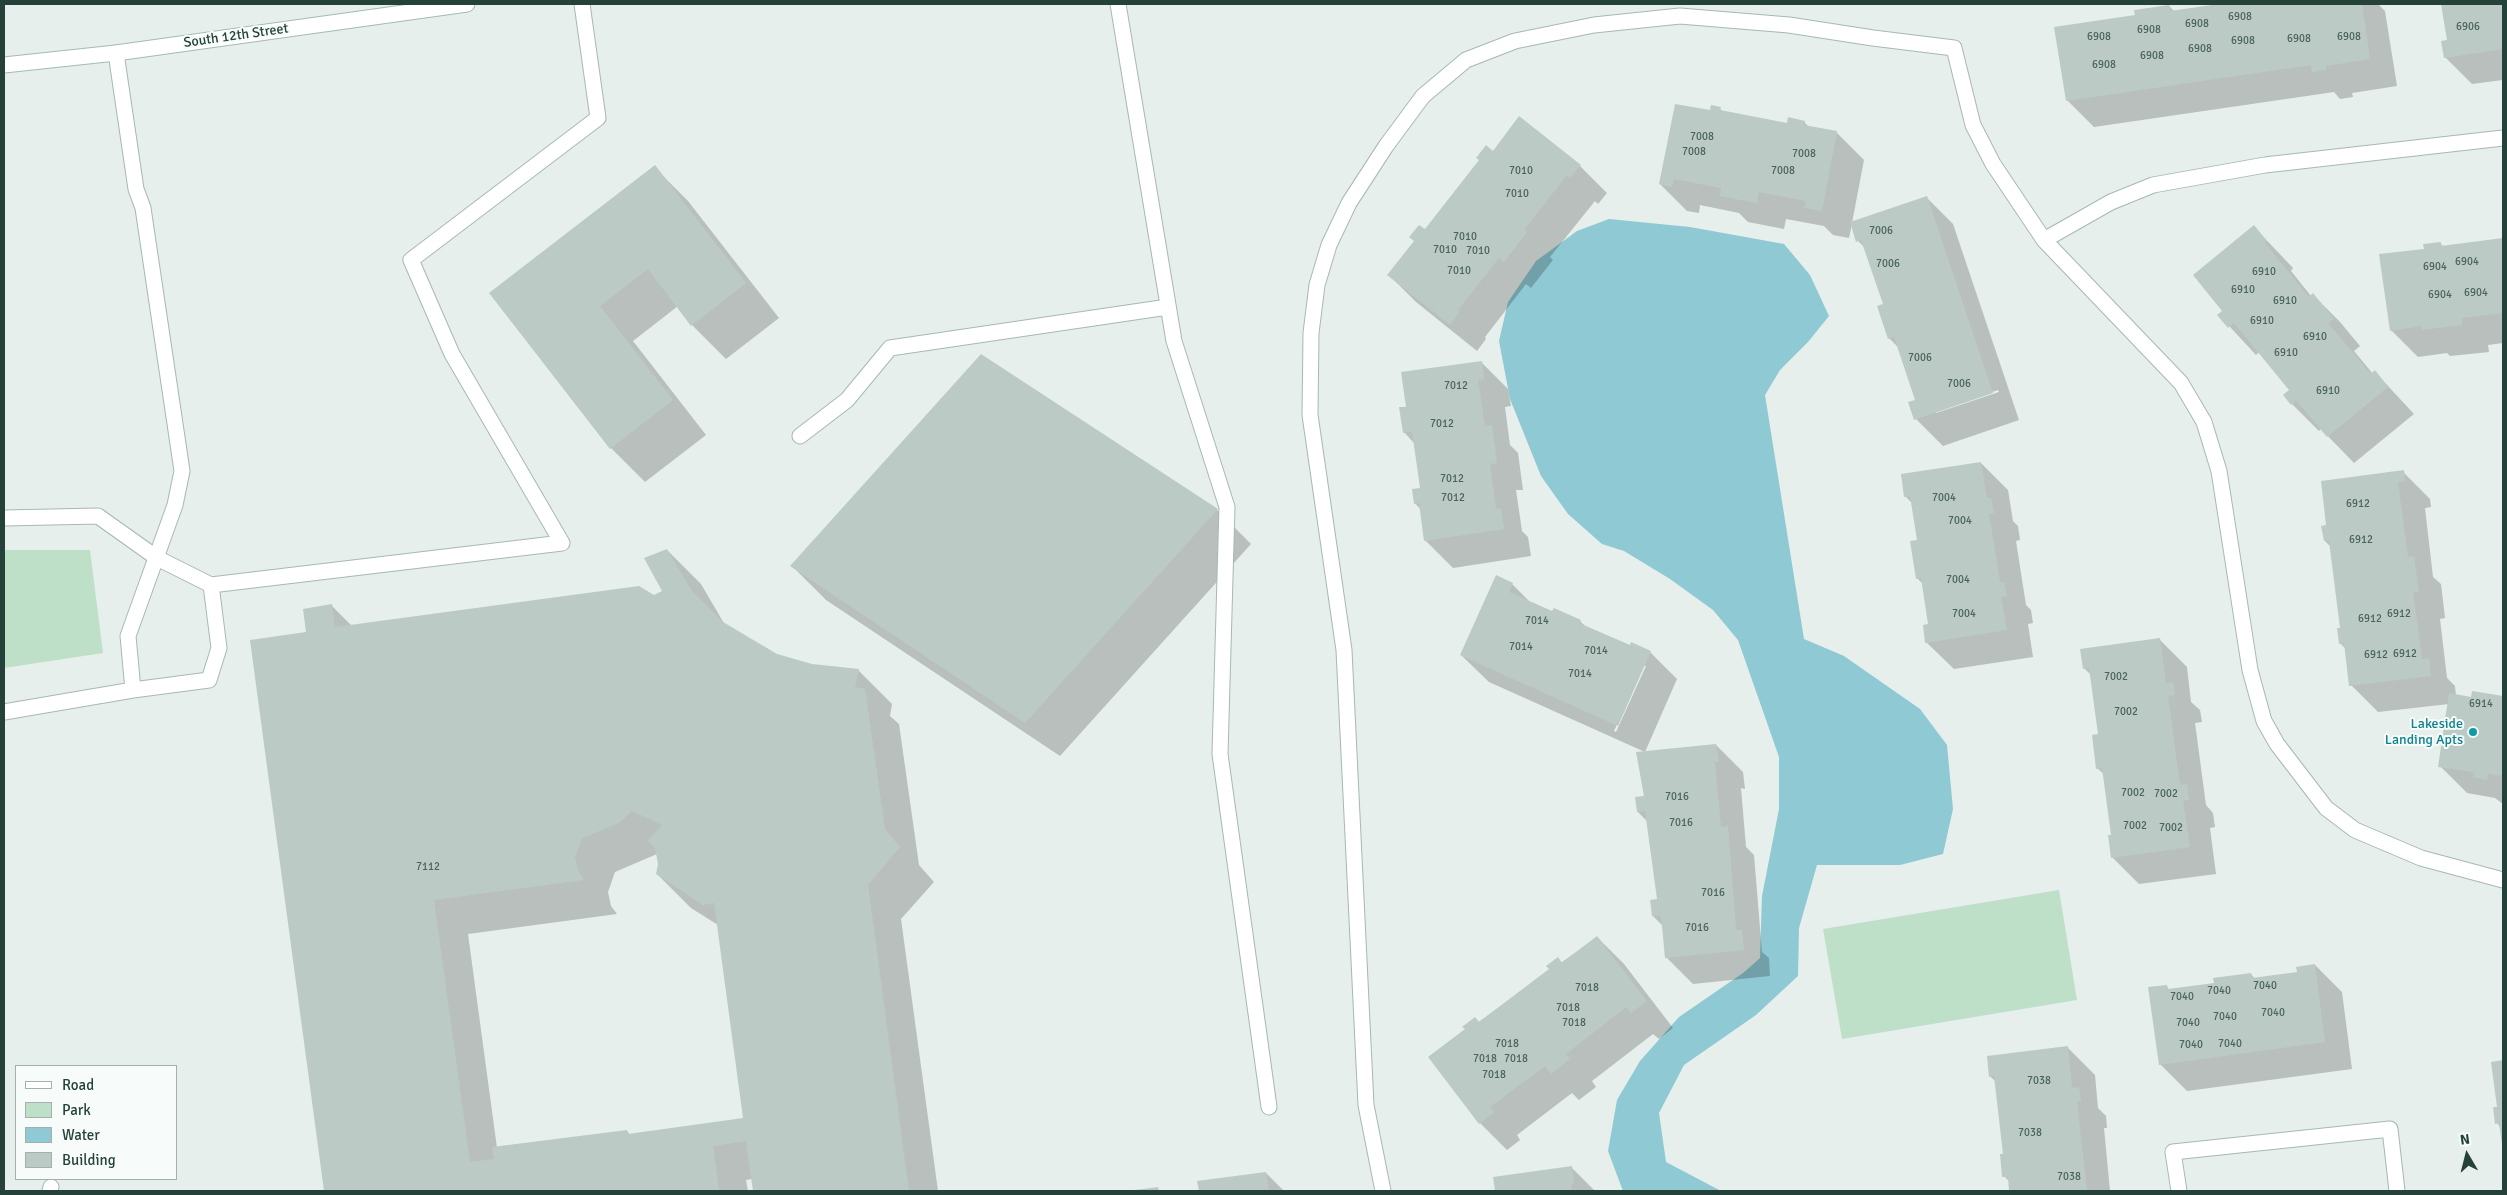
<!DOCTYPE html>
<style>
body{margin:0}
#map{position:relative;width:2507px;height:1195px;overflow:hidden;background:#e6efeb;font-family:Signika,sans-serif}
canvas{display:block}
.frame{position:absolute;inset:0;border:5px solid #24423a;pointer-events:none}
.legend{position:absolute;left:15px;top:1065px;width:162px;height:115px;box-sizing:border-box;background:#f7fbf9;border:1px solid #a3b1ad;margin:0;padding:6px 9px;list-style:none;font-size:15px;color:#24423a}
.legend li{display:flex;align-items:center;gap:10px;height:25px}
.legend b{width:25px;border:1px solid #a3b1ad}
.north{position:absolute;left:2442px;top:1130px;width:50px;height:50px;-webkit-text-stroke:4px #f7fbf9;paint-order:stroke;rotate:352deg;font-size:14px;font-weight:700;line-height:20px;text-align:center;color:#24423a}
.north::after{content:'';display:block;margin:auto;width:18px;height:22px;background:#24423a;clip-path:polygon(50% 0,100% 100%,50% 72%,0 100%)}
</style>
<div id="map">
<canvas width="2507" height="1195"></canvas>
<div class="frame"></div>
<ul class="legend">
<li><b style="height:6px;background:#fff"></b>Road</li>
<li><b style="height:14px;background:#bfe0c8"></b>Park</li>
<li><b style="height:14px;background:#8ec9d4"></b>Water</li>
<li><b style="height:14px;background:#bbcac4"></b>Building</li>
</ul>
<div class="north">N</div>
</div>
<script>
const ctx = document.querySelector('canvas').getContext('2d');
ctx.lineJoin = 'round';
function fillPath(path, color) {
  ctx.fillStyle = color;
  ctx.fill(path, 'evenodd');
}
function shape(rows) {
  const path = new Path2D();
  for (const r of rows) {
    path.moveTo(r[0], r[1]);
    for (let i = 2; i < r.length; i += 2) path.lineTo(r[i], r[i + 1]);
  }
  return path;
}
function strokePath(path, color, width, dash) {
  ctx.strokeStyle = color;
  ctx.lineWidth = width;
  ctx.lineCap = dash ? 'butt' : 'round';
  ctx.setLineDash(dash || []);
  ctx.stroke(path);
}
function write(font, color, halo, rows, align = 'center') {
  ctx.font = font + ' Signika,sans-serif';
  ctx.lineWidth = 4;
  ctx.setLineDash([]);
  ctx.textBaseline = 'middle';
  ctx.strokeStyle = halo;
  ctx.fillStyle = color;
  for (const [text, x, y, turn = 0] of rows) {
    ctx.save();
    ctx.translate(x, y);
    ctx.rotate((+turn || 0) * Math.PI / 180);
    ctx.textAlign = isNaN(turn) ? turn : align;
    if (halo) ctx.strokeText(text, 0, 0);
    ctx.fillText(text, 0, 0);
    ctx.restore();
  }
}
fillPath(shape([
 [4,550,90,550,103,653,4,668],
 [2059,890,2077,1000,1842,1039,1823,929]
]), '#bfe0c8');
fillPath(shape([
 [1609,219,1690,227,1784,244,1810,275,1829,316,1808,342,1780,370,1765,395,1804,639,1844,656,1920,709,1947,745,1953,809,1943,854,1900,865,1817,865,1799,928,1798,976,1756,1015,1684,1065,1659,1113,1666,1162,1721,1191,1623,1191,1608,1151,1617,1100,1640,1061,1679,1017,1743,973,1760,958,1762,896,1779,809,1779,757,1738,640,1713,610,1670,579,1624,551,1602,544,1568,514,1541,476,1510,399,1499,341,1508,302,1536,261,1577,231]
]), '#8ec9d4');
fillPath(shape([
 [2228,4,2378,4,2385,11,2397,86,2352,93,2353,97,2340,99,2334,92,2094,127,2067,100,2137,16,2169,6,2175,12],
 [2443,4,2503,4,2503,80,2472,84,2445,57,2448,41],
 [1720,109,1724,112,1788,125,1804,122,1810,128,1837,133,1864,160,1852,223,1926,197,1953,224,2019,420,1943,446,1916,419,1917,401,1899,348,1889,338,1884,304,1866,249,1858,241,1852,224,1849,238,1833,235,1824,226,1786,219,1784,229,1748,222,1739,213,1700,205,1699,213,1687,211,1660,184,1711,112],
 [1998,390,1999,392,1936,413,1936,411],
 [1493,152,1580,166,1607,193,1598,204,1595,201,1550,257,1553,260,1531,288,1526,284,1485,337,1486,339,1477,351,1416,302,1389,275],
 [654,167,688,201,779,318,726,359,692,325,678,306,633,341,706,435,645,482,611,448,491,293],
 [2254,227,2293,268,2291,271,2311,296,2313,295,2340,322,2360,346,2354,351,2373,374,2375,372,2414,414,2354,463,2321,429,2319,431,2292,404,2285,395,2291,391,2259,352,2256,355,2219,315,2224,311],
 [2503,239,2503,343,2488,345,2489,352,2450,356,2447,353,2418,357,2391,330,2425,250,2440,243,2444,247],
 [1481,362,1508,389,1511,406,1505,407,1510,445,1518,453,1523,490,1516,490,1522,531,1528,537,1531,556,1453,568,1426,541,1421,510,1415,503,1421,489,1414,443,1404,432,1407,408],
 [1981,463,2008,490,2013,521,2018,526,2020,540,2016,541,2026,605,2031,610,2033,623,2028,624,2033,657,1954,669,1926,642,1930,625,1923,584,1917,578,1918,541,1912,503,1905,496],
 [2403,472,2430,499,2431,507,2425,508,2433,577,2441,584,2445,618,2440,619,2447,678,2455,686,2456,696,2472,698,2473,692,2503,697,2503,804,2495,798,2467,793,2440,766,2449,704,2378,712,2351,685,2346,649,2340,643,2341,629,2331,547,2325,541],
 [1217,510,1251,544,1060,756,826,600,792,566],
 [667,550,701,584,725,625,776,655,812,665,858,670,892,704,890,716,899,724,919,865,934,882,901,919,938,1191,754,1191,752,1179,746,1180,748,1191,325,1191,251,641,307,633,332,606,352,626,654,597,664,592],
 [657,854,659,864,657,874,691,908,718,925,744,1119,630,1135,627,1131,497,1148,468,934,617,914,611,906,608,892,615,872],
 [1512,584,1531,603,1553,613,1580,621,1587,628,1630,647,1650,652,1677,679,1645,752,1489,682,1461,655],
 [1643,666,1646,666,1616,732,1614,731],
 [2160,640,2187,667,2191,702,2200,710,2202,722,2195,723,2206,805,2213,813,2215,827,2210,828,2216,874,2139,884,2112,857,2113,836,2105,775,2097,768,2100,736,2092,676,2084,668],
 [1716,745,1743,772,1745,789,1741,788,1746,847,1754,855,1762,952,1769,958,1770,976,1693,984,1666,957,1663,926,1653,916,1658,900,1648,822,1638,812,1637,798,1645,797],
 [1597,937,1624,964,1673,1028,1659,1039,1653,1034,1592,1081,1596,1087,1579,1100,1572,1093,1517,1135,1520,1140,1507,1150,1480,1123,1430,1057],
 [2315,965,2342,992,2352,1069,2187,1091,2160,1064,2166,986,2170,990,2215,984,2251,974,2255,979,2298,973],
 [2068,1048,2095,1075,2098,1108,2106,1116,2107,1128,2104,1128,2110,1191,2011,1191,2010,1182,2004,1176,2004,1156,1996,1082,1990,1076],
 [2503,1062,2503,1143,2501,1128,2497,1123,2498,1108,2492,1063],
 [1571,1167,1595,1191,1496,1191,1495,1178],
 [1266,1173,1284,1191,1200,1191,1199,1182]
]), '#0003');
fillPath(shape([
 [2219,4,2362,4,2370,59,2326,66,2326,70,2312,72,2311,65,2066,101,2054,27,2135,15,2134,10,2169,5,2170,11],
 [2441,4,2503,4,2503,49,2444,58,2441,41,2447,40],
 [1675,104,1710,110,1711,105,1721,107,1720,110,1787,123,1788,117,1805,121,1804,125,1837,131,1822,211,1804,208,1806,201,1759,192,1757,203,1720,196,1721,188,1674,179,1672,187,1659,184],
 [1519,116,1581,165,1570,178,1567,175,1524,230,1527,232,1504,262,1499,258,1458,310,1460,311,1450,325,1387,275,1414,241,1409,237,1419,225,1425,229,1479,160,1476,158,1486,145,1493,151],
 [655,165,746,283,691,326,648,269,600,306,673,400,610,449,489,293],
 [1927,196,1993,393,1914,420,1908,402,1915,400,1894,337,1888,339,1877,306,1883,304,1861,240,1856,242,1850,222],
 [2254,225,2267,241,2265,243,2309,297,2313,293,2334,319,2328,323,2371,374,2375,370,2388,387,2327,437,2296,400,2291,405,2283,395,2289,390,2234,323,2228,328,2217,315,2222,311,2193,275],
 [2503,238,2503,313,2462,318,2462,325,2422,330,2421,326,2390,331,2379,254,2424,249,2423,244,2441,242,2441,246],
 [981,354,1218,509,1025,723,790,566],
 [1482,361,1484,379,1478,380,1485,426,1492,425,1497,463,1490,464,1496,509,1501,508,1504,529,1424,541,1419,503,1414,504,1412,489,1420,488,1412,431,1403,433,1399,407,1406,407,1401,372],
 [1981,462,1987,498,1991,498,1994,513,1989,514,2000,582,2004,582,2007,596,2001,597,2007,630,1925,643,1923,625,1928,624,1921,578,1916,579,1910,541,1917,540,1910,496,1904,497,1901,474],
 [2404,470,2405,481,2398,482,2408,557,2414,556,2419,592,2413,592,2422,659,2429,658,2431,676,2349,686,2344,643,2339,644,2337,628,2340,628,2329,541,2324,541,2321,526,2326,525,2321,481],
 [667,549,692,591,723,622,777,654,812,664,859,669,855,687,865,689,885,829,900,847,868,885,909,1191,753,1191,746,1141,713,1146,719,1191,324,1191,250,640,306,632,303,609,332,604,335,627,639,586,654,595,662,591,644,558],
 [632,811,662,825,648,841,655,848,658,864,656,874,703,905,714,903,743,1118,628,1134,627,1130,492,1147,494,1159,470,1162,434,900,584,880,578,870,575,857,582,838,619,823],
 [1496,575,1513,583,1509,592,1552,611,1554,608,1581,620,1579,623,1630,645,1631,642,1651,651,1618,726,1460,655],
 [2160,638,2166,683,2173,682,2175,695,2168,696,2180,785,2187,784,2189,800,2183,801,2190,847,2111,858,2108,835,2111,835,2102,768,2096,769,2092,735,2098,734,2089,668,2083,669,2080,649],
 [2472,691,2503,696,2503,776,2488,774,2487,780,2473,777,2474,772,2438,767,2449,693,2471,697],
 [1716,744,1719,762,1715,762,1721,827,1728,826,1736,930,1742,930,1744,950,1665,958,1661,916,1652,916,1650,900,1657,899,1645,811,1637,812,1635,797,1644,796,1636,752],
 [1597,936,1647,1001,1631,1013,1626,1007,1566,1054,1570,1059,1551,1074,1545,1066,1490,1107,1494,1112,1479,1124,1428,1057,1465,1029,1462,1027,1475,1017,1479,1022,1549,969,1546,966,1558,957,1562,963],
 [2315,964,2325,1042,2159,1065,2148,987,2167,985,2168,989,2214,983,2213,978,2251,973,2252,978,2297,972,2296,967],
 [2068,1046,2072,1088,2079,1087,2081,1101,2077,1102,2087,1191,2009,1191,2008,1177,2002,1177,2000,1154,2003,1154,1994,1076,1989,1077,1987,1056],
 [2503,1060,2503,1144,2502,1144,2499,1123,2495,1124,2493,1107,2497,1107,2491,1062],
 [1572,1166,1574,1184,1571,1185,1572,1191,1495,1191,1493,1177],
 [1266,1172,1269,1191,1199,1191,1197,1181],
 [1158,1187,1159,1191,1135,1191,1135,1190]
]), '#bbcac4');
const lane = shape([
 [1118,4,1174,341,1227,507,1220,754,1269,1107],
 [116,53,136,189,143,208,182,471,175,505,128,636,133,690],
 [2044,240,2111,202,2153,185,2265,165,2503,138],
 [800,436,847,400,890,348,1168,307],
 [4,518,98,516,157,558,211,585,562,543,452,354,411,260,598,118,582,4],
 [4,712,133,690,209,680,219,648,211,585],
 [50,1191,51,1187],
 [1383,1191,1366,1105,1344,650,1310,415,1311,333,1317,285,1329,245,1349,203,1386,146,1423,96,1466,60,1515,41,1594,25,1680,16,1789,25,1873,38,1954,48,1973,125,1993,164,2044,240,2181,383,2204,422,2219,471,2250,670,2264,721,2277,744,2326,808,2355,830,2421,858,2503,880],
 [2179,1191,2173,1152,2390,1129,2397,1191]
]);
const secondary = shape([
 [4,65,116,53,467,4]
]);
strokePath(lane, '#a8b8b2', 17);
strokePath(secondary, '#a4bbb3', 17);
strokePath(lane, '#fff', 15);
strokePath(secondary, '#fff', 15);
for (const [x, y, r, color] of [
 [2473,732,5,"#0f9aa8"]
]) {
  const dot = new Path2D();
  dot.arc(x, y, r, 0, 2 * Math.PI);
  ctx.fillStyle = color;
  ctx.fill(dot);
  strokePath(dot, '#f7fbf9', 2);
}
write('11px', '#4a645c', null, [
 ["6908",2240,17],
 ["6908",2197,24],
 ["6906",2468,27],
 ["6908",2149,30],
 ["6908",2099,37],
 ["6908",2349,37],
 ["6908",2299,39],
 ["6908",2243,41],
 ["6908",2200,49],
 ["6908",2152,56],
 ["6908",2104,65],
 ["7008",1702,137],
 ["7008",1694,152],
 ["7008",1804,154],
 ["7010",1521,171],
 ["7008",1783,171],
 ["7010",1517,194],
 ["7006",1881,231],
 ["7010",1465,237],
 ["7010",1445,250],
 ["7010",1478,251],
 ["6904",2467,262],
 ["7006",1888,264],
 ["6904",2435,267],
 ["7010",1459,271],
 ["6910",2264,272],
 ["6910",2243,290],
 ["6904",2476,293],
 ["6904",2440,295],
 ["6910",2285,301],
 ["6910",2262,321],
 ["6910",2315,337],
 ["6910",2286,353],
 ["7006",1920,358],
 ["7006",1959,384],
 ["7012",1456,386],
 ["6910",2328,391],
 ["7012",1442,424],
 ["7012",1452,479],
 ["7012",1453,498],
 ["7004",1944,498],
 ["6912",2358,504],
 ["7004",1960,521],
 ["6912",2361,540],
 ["7004",1958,580],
 ["7004",1964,614],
 ["6912",2399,614],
 ["6912",2370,619],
 ["7014",1537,621],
 ["7014",1521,647],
 ["7014",1596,651],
 ["6912",2405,654],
 ["6912",2376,655],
 ["7014",1580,674],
 ["7002",2116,677],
 ["6914",2481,704],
 ["7002",2126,712],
 ["7002",2133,793],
 ["7002",2166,794],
 ["7016",1677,797],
 ["7016",1681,823],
 ["7002",2135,826],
 ["7002",2171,828],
 ["7112",428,867],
 ["7016",1713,893],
 ["7016",1697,928],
 ["7040",2265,986],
 ["7018",1587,988],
 ["7040",2219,991],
 ["7040",2182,997],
 ["7018",1568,1008],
 ["7040",2273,1013],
 ["7040",2225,1017],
 ["7018",1574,1023],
 ["7040",2188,1023],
 ["7018",1507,1044],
 ["7040",2230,1044],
 ["7040",2191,1045],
 ["7018",1485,1059],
 ["7018",1516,1059],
 ["7018",1494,1075],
 ["7038",2039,1081],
 ["7038",2030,1133],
 ["7038",2069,1177]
]);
write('14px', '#24423a', '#f7fbf9', [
 ["South 12th Street",236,36,-8]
]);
write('14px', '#0d838f', '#f7fbf9', [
 ["Lakeside",2463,724],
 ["Landing Apts",2463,740]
], 'right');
</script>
